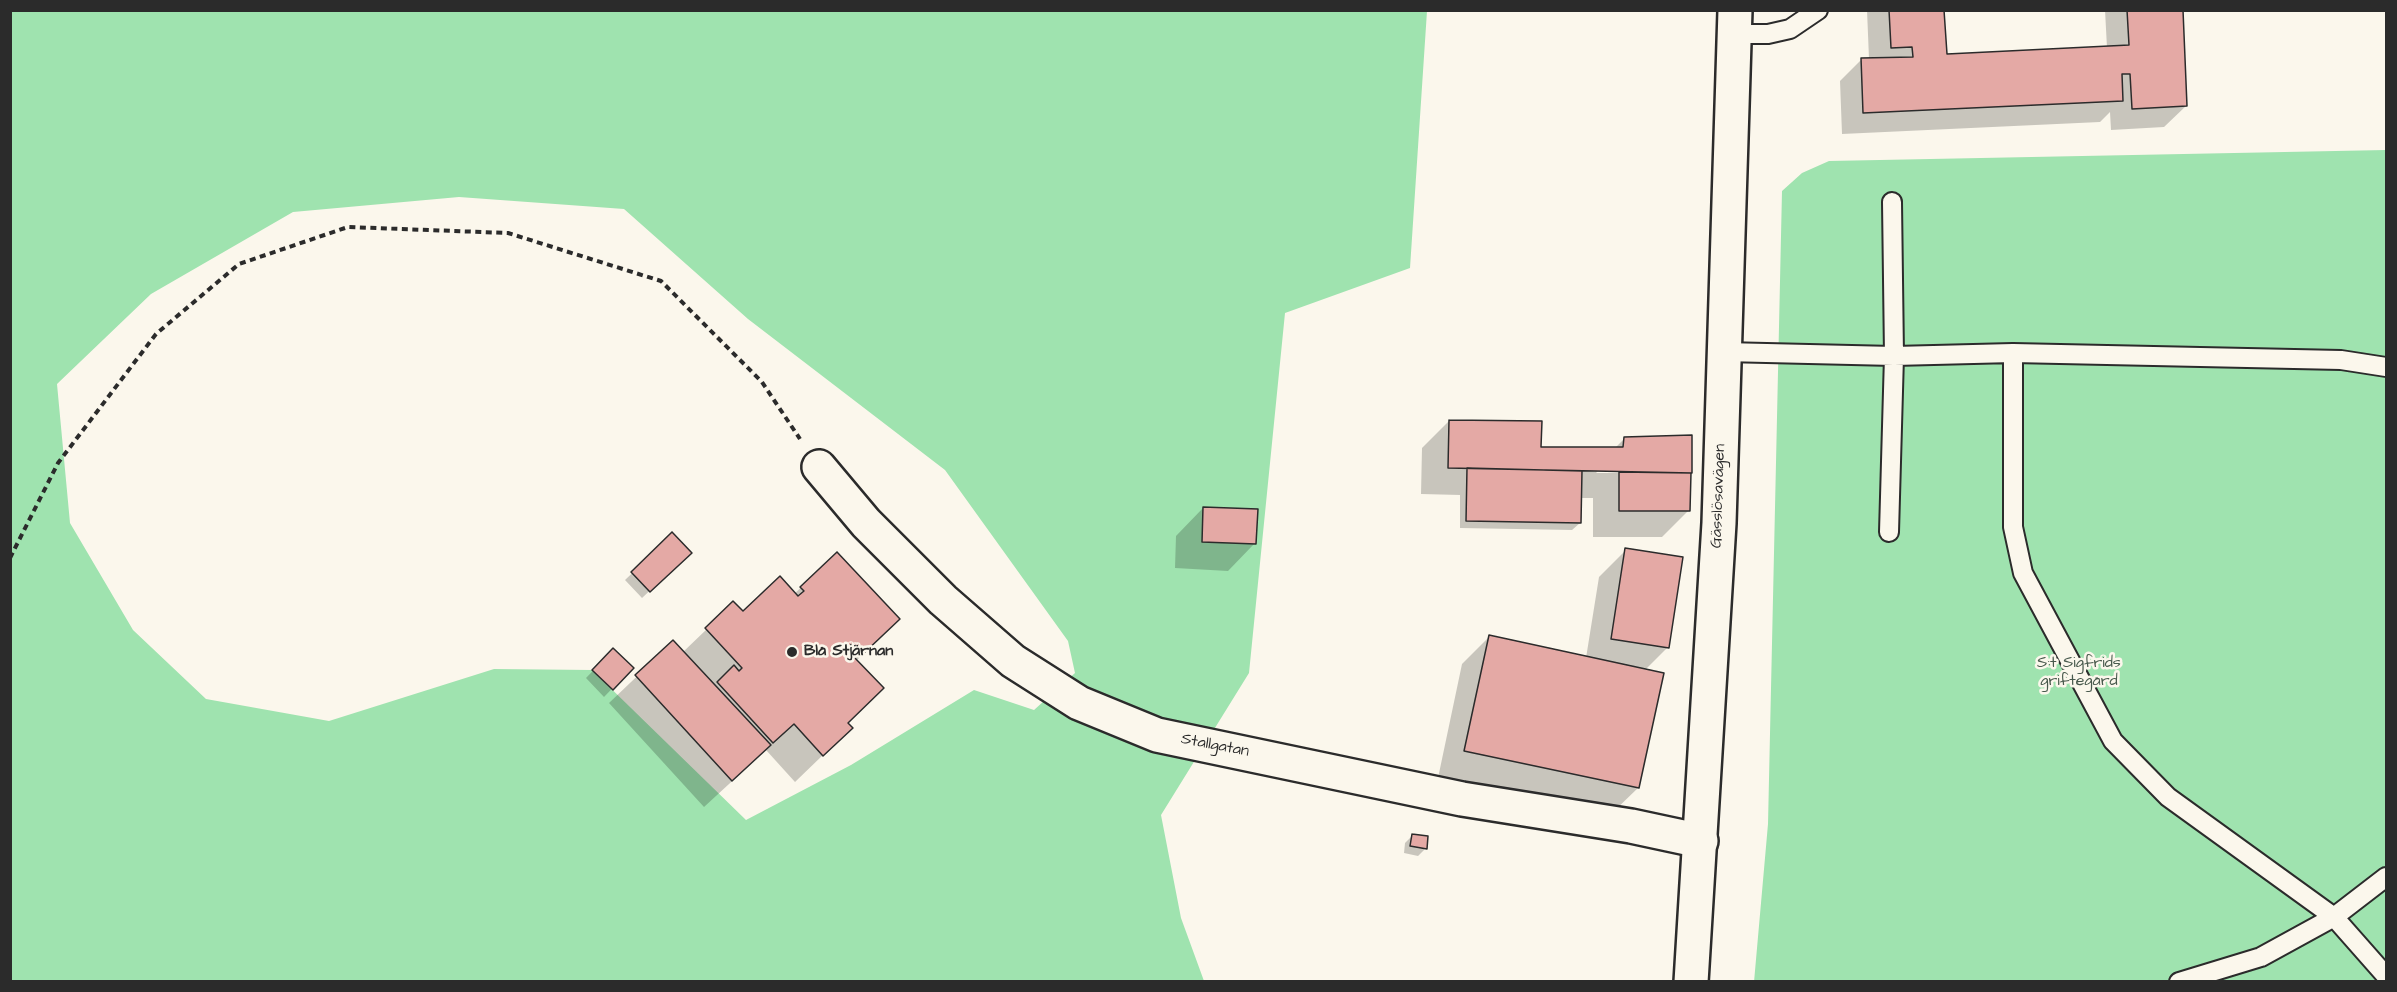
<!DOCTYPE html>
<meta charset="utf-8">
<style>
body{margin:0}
#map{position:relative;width:2397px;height:992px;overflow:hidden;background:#fbf7ec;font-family:"Architects Daughter",sans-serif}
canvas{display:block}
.frame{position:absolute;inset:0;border:12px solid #2b2b2b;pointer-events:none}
</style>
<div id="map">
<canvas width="2397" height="992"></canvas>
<div class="frame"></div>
</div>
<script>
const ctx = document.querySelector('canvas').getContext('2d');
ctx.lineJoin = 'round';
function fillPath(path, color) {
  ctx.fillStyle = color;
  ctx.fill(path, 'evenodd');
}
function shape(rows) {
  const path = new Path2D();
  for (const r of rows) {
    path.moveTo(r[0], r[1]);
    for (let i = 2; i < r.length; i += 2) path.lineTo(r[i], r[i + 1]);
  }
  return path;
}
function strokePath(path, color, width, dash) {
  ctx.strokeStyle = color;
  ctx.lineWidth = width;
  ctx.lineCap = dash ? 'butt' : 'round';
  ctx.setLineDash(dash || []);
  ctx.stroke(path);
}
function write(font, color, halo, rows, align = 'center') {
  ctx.font = font + ' "Architects Daughter",sans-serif';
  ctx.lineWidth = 5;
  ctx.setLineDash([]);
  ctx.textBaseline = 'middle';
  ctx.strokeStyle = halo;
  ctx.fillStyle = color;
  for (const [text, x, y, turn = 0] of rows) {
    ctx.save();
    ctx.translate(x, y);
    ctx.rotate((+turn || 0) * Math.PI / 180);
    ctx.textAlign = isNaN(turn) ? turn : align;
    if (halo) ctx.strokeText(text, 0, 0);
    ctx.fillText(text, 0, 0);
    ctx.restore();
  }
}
fillPath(shape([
 [10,11,1427,11,1410,268,1285,313,1249,673,1161,815,1181,918,1204,981,11,981],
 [459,197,624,209,748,319,945,470,1068,641,1075,673,1034,710,974,690,851,765,746,820,592,670,494,669,329,721,206,699,133,630,70,523,57,384,151,294,293,212],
 [2386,150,2386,981,1754,982,1768,824,1782,191,1802,173,1829,161]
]), '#9fe3af');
fillPath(shape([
 [1867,10,1943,10,1945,55,2107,48,2105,10,2181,10,2186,106,2164,127,2111,130,2110,112,2100,122,1842,134,1840,81,1861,60,1869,59],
 [1449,421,1540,448,1614,449,1624,439,1690,436,1689,510,1662,537,1593,537,1593,498,1580,498,1580,523,1572,530,1460,528,1460,495,1421,494,1422,448],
 [1599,470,1627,470,1627,473,1596,473],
 [1203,508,1255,543,1228,571,1175,568,1176,536],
 [672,535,690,553,642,598,625,580],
 [1626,550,1668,647,1645,670,1638,788,1610,815,1438,778,1462,664,1489,637,1586,658,1599,577],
 [837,554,871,646,856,661,846,724,823,755,795,782,766,750,704,807,609,703,673,642,683,652,733,604,742,613,794,594],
 [613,650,632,668,604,697,586,678],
 [1413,835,1425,849,1418,856,1404,853,1405,843]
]), '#0003');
const building = shape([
 [1889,10,1944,10,1947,54,2129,45,2127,10,2183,10,2187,106,2132,109,2130,74,2122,74,2123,101,1863,113,1861,58,1913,57,1912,47,1891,48,1889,10],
 [1449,420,1542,421,1541,447,1623,447,1624,437,1692,435,1692,473,1448,468,1449,420],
 [1467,468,1582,471,1581,523,1466,521,1467,468],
 [1619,472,1691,473,1690,511,1619,511,1619,472],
 [1203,507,1258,509,1256,544,1202,542,1203,507],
 [672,532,692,553,650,592,631,572,672,532],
 [1625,548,1683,557,1669,648,1611,639,1625,548],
 [837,552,900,619,863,654,859,651,853,656,884,688,848,723,853,728,823,756,794,724,773,743,717,682,734,665,739,671,742,668,705,628,733,601,743,611,780,576,798,596,804,591,800,587,837,552],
 [1489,635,1664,673,1639,788,1464,751,1489,635],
 [673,640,771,745,732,781,635,675,673,640],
 [613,648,634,668,613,690,592,670,613,648],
 [1412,834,1428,836,1427,849,1410,846,1412,834]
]);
fillPath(building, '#e4a9a5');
strokePath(building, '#2b2b2b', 1.5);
const service = shape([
 [1734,34,1768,34,1790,29,1818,10],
 [1724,352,1894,356,2013,353,2341,360,2386,367],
 [2013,353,2013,527,2023,573,2113,741,2168,797,2334,917,2386,976],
 [1889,532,1894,356,1892,202],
 [2179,982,2261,957,2334,917,2386,877]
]);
const minor = shape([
 [819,467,866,523,943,600,1013,661,1079,703,1157,735,1462,799,1631,826,1701,841]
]);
const tertiary = shape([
 [1691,982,1719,523,1735,10]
]);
strokePath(service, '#2b2b2b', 22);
strokePath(minor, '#2b2b2b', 38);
strokePath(tertiary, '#2b2b2b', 38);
strokePath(shape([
 [10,558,58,463,156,334,239,264,348,227,508,233,661,281,762,382,800,439]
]), '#2b2b2b', 4, [6, 4.5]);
strokePath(service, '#fbf7ec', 18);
strokePath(minor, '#fbf7ec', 33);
strokePath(tertiary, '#fbf7ec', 33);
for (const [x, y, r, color] of [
 [792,652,6,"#2b2b2b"]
]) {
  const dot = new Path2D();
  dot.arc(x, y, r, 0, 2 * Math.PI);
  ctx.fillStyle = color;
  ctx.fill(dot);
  strokePath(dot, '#fbf7ec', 2);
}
write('16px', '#2b2b2b', '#fbf7ec', [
 ["Gässlösavägen",1719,496,-88],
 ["Stallgatan",1215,746,11]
]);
write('bold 16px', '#2b2b2b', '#fbf7ec', [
 ["Blå Stjärnan",804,652]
], 'left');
write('16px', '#48594c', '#fbf7ec', [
 ["S:t Sigfrids",2079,664],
 ["griftegård",2079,682]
]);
</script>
